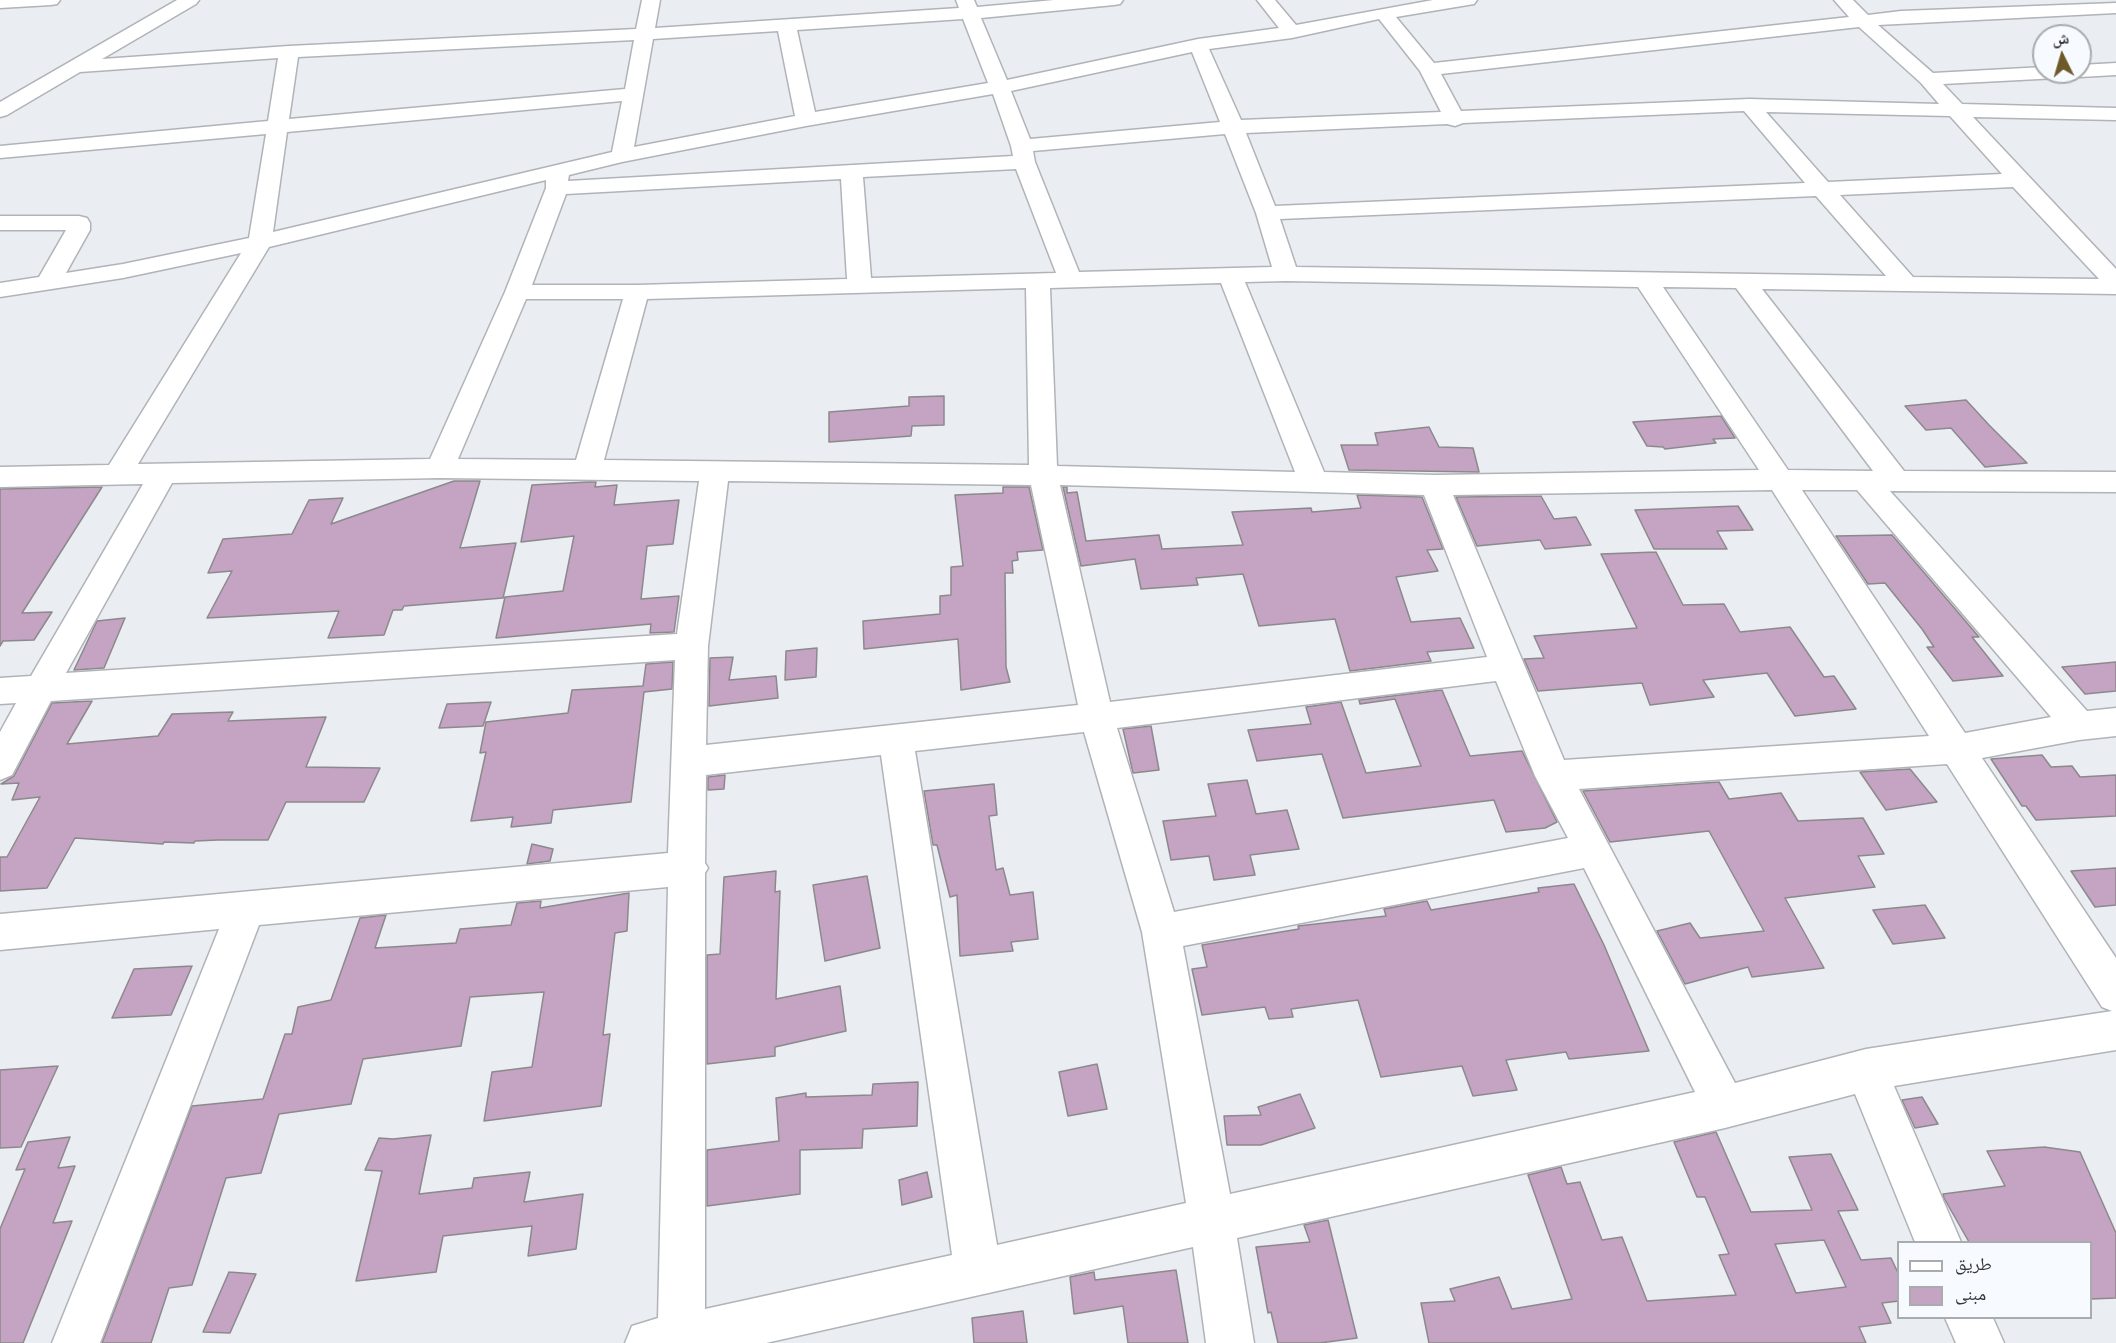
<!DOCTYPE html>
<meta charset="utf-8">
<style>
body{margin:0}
#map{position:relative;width:2116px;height:1343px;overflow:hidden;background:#eaedf1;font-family:"Libre Baskerville","Noto Naskh Arabic",serif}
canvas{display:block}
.legend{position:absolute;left:1897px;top:1241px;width:195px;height:78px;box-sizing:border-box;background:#f7fafe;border:2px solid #a9acae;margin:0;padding:8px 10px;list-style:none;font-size:18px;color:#343637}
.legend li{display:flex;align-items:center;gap:12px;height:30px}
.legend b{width:30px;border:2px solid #a9acae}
.north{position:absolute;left:2032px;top:24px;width:60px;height:60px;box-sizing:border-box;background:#f7fafe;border:2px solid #a9acae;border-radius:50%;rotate:355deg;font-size:16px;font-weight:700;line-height:24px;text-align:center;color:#343637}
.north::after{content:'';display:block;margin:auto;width:21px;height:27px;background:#6e5a29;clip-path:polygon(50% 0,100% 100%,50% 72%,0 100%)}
</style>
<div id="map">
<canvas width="2116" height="1343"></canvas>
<ul class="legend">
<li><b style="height:8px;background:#fff"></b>طريق</li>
<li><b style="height:16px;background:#c5a3c3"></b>مبنى</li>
</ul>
<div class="north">ش</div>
</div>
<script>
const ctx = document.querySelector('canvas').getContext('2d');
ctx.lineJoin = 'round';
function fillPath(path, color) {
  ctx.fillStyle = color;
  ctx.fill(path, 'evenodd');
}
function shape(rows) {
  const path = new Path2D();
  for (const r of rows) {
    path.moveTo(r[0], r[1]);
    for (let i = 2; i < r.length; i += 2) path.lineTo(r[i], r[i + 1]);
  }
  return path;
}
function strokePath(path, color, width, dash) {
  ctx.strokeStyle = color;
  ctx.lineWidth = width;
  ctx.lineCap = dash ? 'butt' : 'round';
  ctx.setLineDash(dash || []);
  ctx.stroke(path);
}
const building = shape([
 [944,396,944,425,912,426,911,436,829,442,829,412,909,406,909,397,944,396],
 [1966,400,1989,425,2027,463,1985,467,1951,428,1926,430,1905,406,1966,400],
 [1721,416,1735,438,1713,439,1716,443,1665,449,1663,447,1647,446,1633,422,1721,416],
 [1429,427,1439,447,1473,448,1479,472,1349,470,1341,445,1378,445,1375,433,1429,427],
 [454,481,480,481,460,548,516,543,503,598,404,606,402,610,393,610,384,635,328,638,339,611,207,618,232,571,208,573,223,539,292,534,309,500,343,498,331,524,454,481],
 [588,482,596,482,595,487,617,485,614,505,679,500,673,544,647,546,641,599,679,596,674,632,650,633,651,624,496,638,505,597,563,591,574,536,521,542,532,485,588,482],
 [102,487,22,613,52,612,34,640,3,641,0,646,0,489,102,487],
 [1003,487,1029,487,1043,550,1017,552,1018,560,1012,561,1013,573,1005,573,1006,667,1010,682,961,690,958,639,864,649,863,621,940,614,940,596,951,595,951,567,963,566,955,495,1003,493,1003,487],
 [1063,487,1067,487,1067,493,1077,492,1086,541,1159,535,1162,549,1243,545,1232,512,1311,508,1312,512,1361,508,1357,495,1422,497,1443,549,1427,550,1438,571,1396,577,1411,622,1460,618,1474,648,1427,652,1431,661,1350,671,1335,619,1259,626,1243,574,1196,578,1198,585,1141,589,1135,559,1081,566,1063,487],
 [1541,496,1554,519,1576,517,1591,545,1545,549,1540,540,1477,546,1456,497,1541,496],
 [1738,506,1753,530,1717,531,1727,549,1654,549,1635,510,1738,506],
 [1892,535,1979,637,1972,637,2003,676,1953,681,1927,647,1934,647,1922,629,1885,583,1868,584,1836,536,1892,535],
 [1656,552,1683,605,1724,604,1740,632,1790,627,1824,677,1834,676,1856,709,1795,716,1767,673,1703,680,1714,697,1650,705,1642,683,1538,691,1524,659,1544,658,1534,636,1637,628,1601,554,1656,552],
 [125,618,104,668,74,670,97,621,125,618],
 [817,648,816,677,785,680,786,651,817,648],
 [733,657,729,680,776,676,778,698,709,706,710,658,733,657],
 [673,662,672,689,644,692,631,802,553,810,551,823,511,827,513,817,471,821,486,752,480,753,486,722,568,713,572,690,643,686,646,664,673,662],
 [2116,662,2116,691,2085,694,2062,667,2116,662],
 [1442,690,1470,756,1522,751,1557,822,1545,828,1506,832,1494,800,1343,818,1322,754,1257,761,1248,730,1311,724,1306,707,1341,702,1366,773,1421,766,1395,699,1360,704,1359,700,1442,690],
 [92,701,67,744,158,736,172,714,233,712,228,721,326,717,306,767,380,768,364,802,286,802,268,840,218,840,195,841,194,843,164,842,163,844,75,838,47,888,0,891,0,857,7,857,40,797,12,800,19,783,1,784,14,776,52,703,92,701],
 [491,702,483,726,439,728,447,704,491,702],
 [1151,726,1159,770,1133,773,1123,729,1151,726],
 [2042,755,2051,767,2072,766,2080,777,2116,775,2116,816,2036,820,2026,806,2022,806,1991,759,2042,755],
 [1910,769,1937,802,1886,810,1860,772,1910,769],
 [725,775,724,789,708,790,708,777,725,775],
 [1247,780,1256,814,1287,810,1299,849,1250,855,1255,875,1214,880,1209,856,1171,860,1163,821,1216,816,1208,784,1247,780],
 [1719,782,1729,799,1781,793,1798,821,1863,818,1884,854,1858,856,1875,887,1785,898,1824,968,1752,977,1748,967,1685,984,1657,931,1690,923,1700,938,1764,931,1709,831,1610,842,1583,791,1719,782],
 [994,784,997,815,989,816,996,870,1003,868,1010,895,1033,892,1038,939,1011,942,1013,951,960,956,957,895,950,897,937,845,933,845,924,791,994,784],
 [532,844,553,849,550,861,527,864,532,844],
 [2116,868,2116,905,2095,907,2071,871,2116,868],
 [776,871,775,892,780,891,776,999,840,986,846,1031,775,1047,775,1056,707,1064,707,955,720,954,724,877,776,871],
 [867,876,880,948,825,961,813,885,867,876],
 [1574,884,1604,945,1649,1051,1569,1059,1566,1052,1506,1060,1517,1090,1473,1096,1462,1066,1381,1077,1358,1000,1291,1009,1293,1017,1269,1019,1265,1007,1202,1015,1192,969,1207,967,1202,945,1299,929,1298,926,1386,916,1384,909,1427,901,1431,910,1539,892,1538,888,1574,884],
 [629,893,627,931,615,933,603,1035,610,1034,601,1106,484,1121,492,1072,532,1067,544,992,470,997,461,1046,363,1059,351,1104,279,1114,261,1173,226,1178,192,1285,169,1288,151,1343,102,1343,192,1106,263,1099,285,1034,292,1034,298,1007,331,1000,360,918,386,915,375,948,456,943,460,929,511,925,517,903,541,901,540,908,629,893],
 [1925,905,1945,938,1893,944,1873,910,1925,905],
 [192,966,171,1015,112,1018,134,969,192,966],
 [1097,1064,1107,1109,1068,1116,1059,1072,1097,1064],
 [58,1066,21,1147,0,1148,0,1070,58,1066],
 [918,1082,917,1126,863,1129,862,1148,800,1150,800,1194,707,1206,707,1150,779,1141,776,1098,806,1093,806,1097,872,1095,873,1084,918,1082],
 [1300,1094,1315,1128,1261,1145,1227,1145,1224,1116,1261,1115,1258,1107,1300,1094],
 [1922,1097,1938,1124,1915,1128,1902,1100,1922,1097],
 [1716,1132,1751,1212,1812,1210,1789,1157,1831,1154,1858,1210,1838,1211,1861,1260,1891,1258,1899,1275,1899,1301,1882,1303,1891,1323,1859,1327,1866,1343,1429,1343,1421,1303,1455,1301,1450,1289,1499,1277,1512,1309,1572,1299,1528,1175,1561,1167,1567,1184,1580,1182,1602,1240,1622,1237,1647,1301,1736,1295,1719,1255,1729,1254,1705,1197,1697,1197,1674,1142,1716,1132],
 [1824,1240,1846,1287,1796,1293,1775,1244,1824,1240],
 [431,1135,419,1194,472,1188,474,1178,530,1172,524,1202,583,1194,576,1249,528,1256,532,1226,443,1236,436,1272,356,1281,382,1171,365,1170,379,1138,393,1139,431,1135],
 [70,1137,58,1168,75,1166,53,1223,72,1221,23,1343,0,1343,0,1229,25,1169,16,1170,28,1142,70,1137],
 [2044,1147,2080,1152,2116,1233,2116,1298,2091,1299,2091,1242,1969,1242,1944,1198,1943,1194,2005,1186,1987,1151,2044,1147],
 [927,1172,932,1197,902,1205,899,1180,927,1172],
 [1328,1220,1357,1338,1320,1343,1278,1343,1271,1312,1268,1313,1256,1247,1310,1242,1304,1225,1328,1220],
 [1176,1270,1188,1343,1128,1343,1123,1306,1074,1314,1070,1277,1094,1272,1095,1280,1176,1270],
 [229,1272,256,1274,230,1333,203,1332,229,1272],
 [1023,1311,1027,1343,974,1343,972,1318,1023,1311]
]);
fillPath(building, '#c5a3c3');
strokePath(building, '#8c898c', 1.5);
const street = shape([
 [0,0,60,0,57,4,51,5,0,8,0,0],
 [177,0,199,0,196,4,102,59,289,46,636,29,642,0,660,0,655,28,959,8,956,0,974,0,977,7,1054,0,1123,0,1120,4,1114,5,981,18,1007,80,1198,39,1279,28,1257,0,1275,0,1296,25,1433,0,1477,0,1474,4,1396,17,1434,63,1849,17,1834,0,1853,0,1868,15,1901,11,2116,3,2116,13,1878,25,1933,73,2044,67,2044,72,2068,72,2065,76,2058,78,1943,84,1962,104,2116,108,2116,120,1973,117,2116,269,2116,294,1762,289,1904,471,2116,472,2116,492,1890,491,2087,711,2116,708,2116,736,2079,740,1982,758,2116,958,2116,1050,1894,1086,1961,1242,1915,1242,1855,1094,1725,1128,1237,1238,1254,1343,1206,1343,1193,1247,766,1343,625,1343,632,1326,658,1318,668,887,259,925,100,1343,52,1343,219,929,0,950,0,914,668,853,675,660,51,701,12,775,0,780,0,732,16,703,0,704,0,678,31,676,143,484,0,487,0,467,109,465,241,253,123,278,0,297,0,283,39,277,66,230,0,230,0,216,79,216,87,218,90,223,90,230,66,273,123,264,249,238,266,134,0,158,0,146,268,121,278,58,80,72,7,115,0,117,0,102,177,0],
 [963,19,988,83,815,112,797,30,963,19],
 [1379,19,1420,71,1441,112,1241,120,1209,49,1292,38,1379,19],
 [1859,27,1921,83,1939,104,1749,99,1461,111,1441,74,1859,27],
 [778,31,795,116,634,147,653,39,778,31],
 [634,40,625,89,289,119,298,57,634,40],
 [1192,52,1220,122,1030,139,1011,91,1192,52],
 [993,94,1011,146,1013,156,568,181,569,175,622,162,806,126,993,94],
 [622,101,612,152,273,232,287,132,622,101],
 [1744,111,1805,183,1275,206,1246,133,1447,124,1455,126,1463,123,1744,111],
 [1766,112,1950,116,2002,174,1828,182,1766,112],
 [1225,134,1256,213,1272,267,1079,272,1035,162,1033,151,1225,134],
 [1016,169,1056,273,871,278,863,177,1016,169],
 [841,179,847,279,637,285,532,285,566,194,841,179],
 [546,180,546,188,505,292,430,459,138,464,269,247,546,180],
 [2013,187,2099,279,1913,277,1840,195,2013,187],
 [1816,196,1886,276,1296,267,1280,219,1816,196],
 [1286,281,1638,287,1759,470,1435,475,1324,472,1245,282,1286,281],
 [1221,283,1295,472,1057,466,1050,288,1221,283],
 [1663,287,1736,288,1873,471,1788,470,1663,287],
 [1026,288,1029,465,604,460,647,299,1026,288],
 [526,299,623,299,576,460,458,459,526,299],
 [440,478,699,481,677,634,66,673,172,483,440,478],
 [728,481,1031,485,1078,705,706,745,708,646,728,481],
 [1060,485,1424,495,1487,657,1110,702,1060,485],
 [1772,490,1929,736,1564,760,1453,495,1772,490],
 [1802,490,1857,490,2051,717,1965,733,1802,490],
 [1496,681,1535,776,1568,838,1174,912,1117,728,1496,681],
 [1084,732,1142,932,1186,1203,997,1245,915,751,1084,732],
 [881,755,952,1255,705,1309,705,873,708,868,705,863,706,775,881,755],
 [1947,764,2102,1007,2112,1011,1866,1049,1735,1083,1579,789,1947,764],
 [1584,868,1695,1092,1230,1194,1183,946,1584,868],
 [2116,63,2116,75,2080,77,2071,72,2080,72,2080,65,2116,63],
 [1945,1318,1993,1318,2004,1343,1956,1343,1945,1318]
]);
strokePath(street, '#b0b3b7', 3);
fillPath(street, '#fff');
</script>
